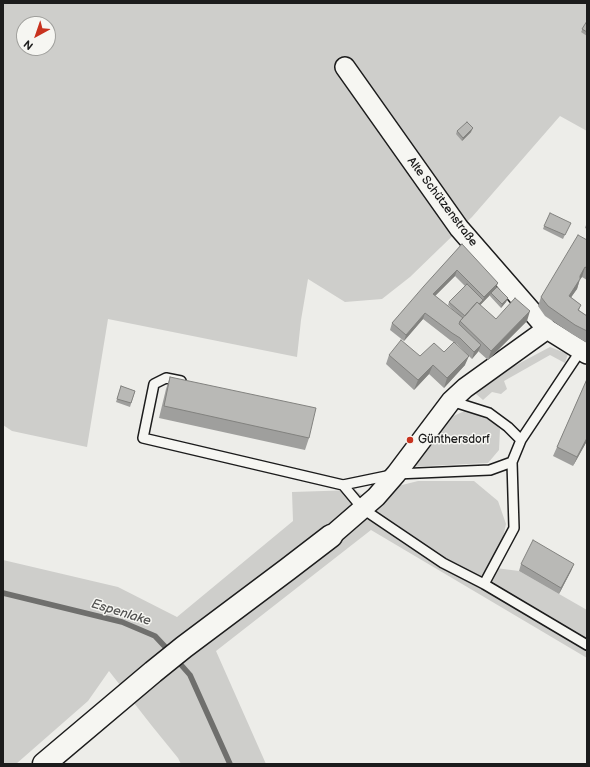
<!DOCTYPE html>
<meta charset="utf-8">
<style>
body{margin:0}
#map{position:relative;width:590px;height:767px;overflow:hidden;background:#edede9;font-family:"Balsamiq Sans",sans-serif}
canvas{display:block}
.frame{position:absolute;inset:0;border:4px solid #1c1c1c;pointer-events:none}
.north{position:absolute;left:16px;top:16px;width:40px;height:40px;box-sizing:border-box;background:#f6f6f2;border:1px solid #9f9f9c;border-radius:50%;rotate:220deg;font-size:11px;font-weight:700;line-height:16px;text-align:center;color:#1c1c1c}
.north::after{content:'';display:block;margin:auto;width:14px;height:18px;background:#c8321e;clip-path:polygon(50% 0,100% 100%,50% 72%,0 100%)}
</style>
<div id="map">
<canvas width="590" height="767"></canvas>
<div class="frame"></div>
<div class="north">N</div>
</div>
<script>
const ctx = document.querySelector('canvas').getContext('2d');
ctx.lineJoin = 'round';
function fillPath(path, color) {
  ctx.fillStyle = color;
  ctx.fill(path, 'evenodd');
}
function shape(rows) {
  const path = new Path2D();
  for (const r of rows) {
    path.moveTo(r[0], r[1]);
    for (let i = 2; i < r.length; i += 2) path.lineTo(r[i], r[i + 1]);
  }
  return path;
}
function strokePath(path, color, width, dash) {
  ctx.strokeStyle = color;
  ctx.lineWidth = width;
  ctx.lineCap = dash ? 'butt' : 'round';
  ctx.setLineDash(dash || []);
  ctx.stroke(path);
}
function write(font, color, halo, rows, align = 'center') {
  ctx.font = font + ' "Balsamiq Sans",sans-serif';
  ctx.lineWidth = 3;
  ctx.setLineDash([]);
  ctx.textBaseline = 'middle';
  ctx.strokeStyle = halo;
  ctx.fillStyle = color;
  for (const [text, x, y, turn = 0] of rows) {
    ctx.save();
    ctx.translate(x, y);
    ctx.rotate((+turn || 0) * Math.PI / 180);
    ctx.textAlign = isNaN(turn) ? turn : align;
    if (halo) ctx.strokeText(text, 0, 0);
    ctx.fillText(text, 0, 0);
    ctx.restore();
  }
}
fillPath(shape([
 [3,3,587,3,587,131,560,116,472,217,410,277,382,299,345,302,308,279,301,320,297,357,108,319,87,447,12,431,3,425],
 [24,24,48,24,48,48,24,48],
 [550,347,568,354,565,363,550,355,504,381,507,389,501,394,492,392,483,400,475,393,501,373],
 [469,409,487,416,500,429,499,450,488,463,408,467,449,418],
 [418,481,474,481,498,501,506,524,502,542,488,567,519,571,587,610,587,658,371,530,216,651,266,764,181,764,178,758,152,726,109,671,88,701,16,764,3,764,3,560,118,587,177,617,293,521,292,492,355,490,376,505,398,486]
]), '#cececb');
strokePath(shape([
 [3,593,122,622,155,636,170,652],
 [175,658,190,675,230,764]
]), '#6f6f6d', 5.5);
const service = shape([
 [181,381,166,378,154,384,143,438,343,485,363,509,443,563,484,584,587,645],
 [521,440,581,350],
 [343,485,396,474,490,470,512,462,521,440,508,427,489,413,451,401],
 [484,584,514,528,512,462]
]);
const minor = shape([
 [345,67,459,228,547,329,587,354],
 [331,536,376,497,396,474,451,401,465,388,547,329]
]);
const tertiary = shape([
 [44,764,153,672,184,647,288,569,331,536]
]);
strokePath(service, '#1c1c1c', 12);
strokePath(minor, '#1c1c1c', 22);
strokePath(tertiary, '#1c1c1c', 25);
strokePath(service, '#f6f6f2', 9);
strokePath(minor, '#f6f6f2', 19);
strokePath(tertiary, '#f6f6f2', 22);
fillPath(shape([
 [587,21,587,36,581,32],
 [457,131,471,132,462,141,456,134],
 [587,222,587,229,585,228],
 [544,226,569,226,563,239,543,229],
 [587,240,587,280,582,277,580,279,577,289,571,297,581,305,579,310,587,316,587,343,572,334,545,316,538,306,541,297],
 [462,244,496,288,508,298,506,302,501,308,490,296,490,295,480,305,496,319,527,321,488,360,478,351,472,359,457,344,450,340,423,319,404,341,390,330,392,323],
 [455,276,465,286,449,302,448,305,459,315,435,296],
 [444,352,465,365,444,388,429,374,414,390,386,364,389,355,420,356],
 [170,377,309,438,305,450,159,418,166,389],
 [587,379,587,441,573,466,553,456,557,447],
 [121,386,135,391,130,407,116,402],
 [521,564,574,564,571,571,559,594,519,571]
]), '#9f9f9d');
fillPath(shape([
 [473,128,471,132,462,141,463,138],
 [585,267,582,277,576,285,580,276],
 [457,270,455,276,430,301,433,294],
 [580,279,577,289,565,306,569,296],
 [498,283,495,290,491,293,490,295,465,321,483,300,484,297],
 [508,298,506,302,501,308,502,304],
 [530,311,527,321,488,360,491,351],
 [425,313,423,319,404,341,406,335],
 [481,345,478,352,472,359,474,352],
 [469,356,465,365,444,388,447,378],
 [433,365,429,374,414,390,418,380],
 [587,438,587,441,573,466,577,457],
 [574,564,571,571,559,594,561,588]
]), '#82827f');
const building = shape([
 [587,21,587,32,582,29,587,21],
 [467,122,473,128,463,138,457,131,467,122],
 [550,213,571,223,565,235,544,226,550,213],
 [578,235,587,240,587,268,585,267,580,276,580,279,569,296,581,305,578,310,587,316,587,331,575,325,548,306,541,297,578,235],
 [462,244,498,283,484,297,457,270,433,294,463,318,460,321,459,324,481,345,474,352,460,338,452,333,425,313,406,335,392,323,424,286,462,244],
 [467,284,483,300,479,304,477,302,465,316,449,302,467,284],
 [497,287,508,298,502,304,491,293,497,287],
 [515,298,530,311,491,351,460,321,477,302,496,319,515,298],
 [401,340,420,356,434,343,444,352,454,342,469,356,447,378,433,365,418,380,389,355,401,340],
 [170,377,316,408,309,438,164,406,170,377],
 [587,379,587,438,577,457,557,447,587,379],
 [121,386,135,391,131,403,117,399,121,386],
 [533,540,574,564,561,588,521,564,533,540]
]);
fillPath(building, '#b9b9b6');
strokePath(building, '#82827f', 1);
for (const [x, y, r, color] of [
 [410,440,4,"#c8321e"]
]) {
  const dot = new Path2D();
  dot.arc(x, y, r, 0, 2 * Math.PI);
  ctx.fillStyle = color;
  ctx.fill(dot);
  strokePath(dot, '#f6f6f2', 1.5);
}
write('12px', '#1c1c1c', '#f6f6f2', [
 ["Alte Schützenstraße",442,202,53]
]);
write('12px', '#1c1c1c', '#f6f6f2', [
 ["Günthersdorf",418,440]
], 'left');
write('italic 13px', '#535352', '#f6f6f2', [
 ["Espenlake",121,613,17]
]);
</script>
